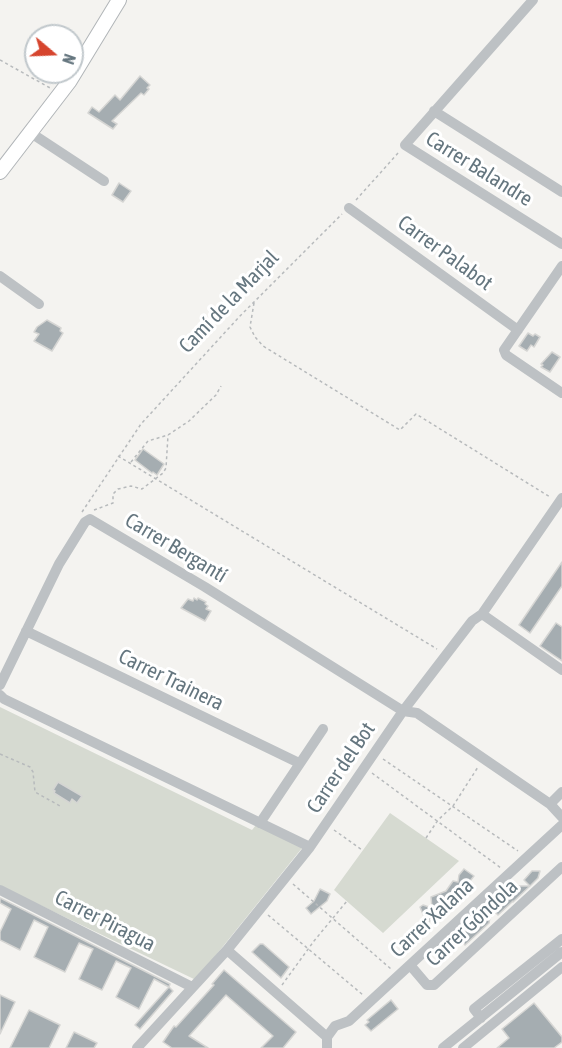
<!DOCTYPE html>
<meta charset="utf-8">
<style>
body{margin:0}
#map{position:relative;width:562px;height:1048px;overflow:hidden;background:#f4f3f0;font-family:"Asap Condensed",sans-serif}
canvas{display:block}
.north{position:absolute;left:24px;top:24px;width:60px;height:60px;box-sizing:border-box;background:#fff;border:2px solid #c1c8cc;border-radius:50%;rotate:109deg;font-size:16px;font-weight:700;line-height:24px;text-align:center;color:#65767f}
.north::after{content:'';display:block;margin:auto;width:21px;height:27px;background:#d6452e;clip-path:polygon(50% 0,100% 100%,50% 72%,0 100%)}
</style>
<div id="map">
<canvas width="562" height="1048"></canvas>
<div class="north">N</div>
</div>
<script>
const ctx = document.querySelector('canvas').getContext('2d');
ctx.lineJoin = 'round';
function fillPath(path, color) {
  ctx.fillStyle = color;
  ctx.fill(path, 'evenodd');
}
function shape(rows) {
  const path = new Path2D();
  for (const r of rows) {
    path.moveTo(r[0], r[1]);
    for (let i = 2; i < r.length; i += 2) path.lineTo(r[i], r[i + 1]);
  }
  return path;
}
function strokePath(path, color, width, dash) {
  ctx.strokeStyle = color;
  ctx.lineWidth = width;
  ctx.lineCap = dash ? 'butt' : 'round';
  ctx.setLineDash(dash || []);
  ctx.stroke(path);
}
function write(font, color, halo, rows, align = 'center') {
  ctx.font = font + ' "Asap Condensed",sans-serif';
  ctx.lineWidth = 6;
  ctx.setLineDash([]);
  ctx.textBaseline = 'middle';
  ctx.strokeStyle = halo;
  ctx.fillStyle = color;
  for (const [text, x, y, turn = 0] of rows) {
    ctx.save();
    ctx.translate(x, y);
    ctx.rotate((+turn || 0) * Math.PI / 180);
    ctx.textAlign = isNaN(turn) ? turn : align;
    if (halo) ctx.strokeText(text, 0, 0);
    ctx.fillText(text, 0, 0);
    ctx.restore();
  }
}
fillPath(shape([
 [0,707,252,830,256,825,302,848,196,980,0,886],
 [390,813,459,861,383,933,334,890]
]), '#d6dad1');
const building = shape([
 [140,76,150,85,147,88,149,89,144,95,141,93,112,121,117,124,113,129,88,113,92,107,99,112,115,95,120,100,140,76],
 [119,183,131,191,123,202,112,195,119,183],
 [47,320,61,328,60,331,63,333,52,351,34,341,39,334,34,332,37,327,47,320],
 [528,333,533,336,535,334,540,337,534,347,531,345,527,351,519,346,528,333],
 [552,352,560,357,550,372,541,367,543,365,541,364,552,352],
 [143,449,164,464,157,475,153,472,152,473,135,460,143,449],
 [562,562,562,586,530,633,519,625,562,562],
 [194,598,197,600,198,598,206,602,205,604,208,606,206,609,211,611,205,621,181,608,188,599,193,601,194,598],
 [556,623,562,627,562,661,540,646,556,623],
 [58,782,82,796,77,803,72,799,70,803,54,793,55,791,53,790,58,782],
 [464,869,474,876,466,886,465,884,456,897,451,896,440,912,437,910,429,922,425,919,420,907,423,905,432,908,431,897,446,891,453,881,458,882,459,875,464,869],
 [532,871,540,871,538,878,531,885,513,902,513,901,498,915,492,909,499,901,509,897,506,893,513,886,530,886,524,880,532,871],
 [320,889,330,894,327,901,311,914,306,908,314,901,320,889],
 [0,898,170,984,169,987,154,979,139,1009,116,997,131,968,116,961,102,990,79,979,93,949,79,943,65,972,34,957,48,927,34,920,20,950,0,940,0,932,11,909,0,903,0,898],
 [483,916,490,917,489,923,465,945,459,937,467,930,477,926,474,923,483,916],
 [260,944,263,944,289,967,281,978,252,952,260,944],
 [224,970,296,1032,283,1048,261,1048,273,1036,226,995,189,1036,208,1048,172,1048,163,1042,174,1026,176,1027,214,985,212,984,224,970],
 [169,987,173,991,140,1029,135,1025,169,987],
 [0,995,15,1002,0,1034,0,995],
 [391,1000,398,1009,371,1031,365,1025,369,1022,367,1020,391,1000],
 [534,1003,562,1037,562,1042,554,1048,497,1048,509,1038,502,1029,534,1003],
 [29,1010,60,1025,49,1048,10,1048,29,1010],
 [74,1032,97,1043,94,1048,66,1048,74,1032]
]);
fillPath(building, '#a5adb1');
strokePath(building, '#d5d5d3', 1.5);
const major = shape([
 [0,172,69,82,119,0]
]);
strokePath(major, '#b1b5b8', 16);
strokePath(shape([
 [0,60,52,89],
 [356,200,399,152],
 [254,303,250,327,255,337,263,346,400,430,416,414,550,497],
 [118,456,437,649],
 [131,462,148,441,168,435,189,421,216,395,221,386],
 [94,510,113,503,113,494,118,489,131,486,142,489,163,473,166,468,168,435],
 [82,512,141,424,240,316,342,214],
 [0,754,30,767,33,772,35,792,60,806],
 [383,759,518,851],
 [372,773,501,868],
 [334,830,362,850],
 [426,838,438,820,453,806,478,767],
 [293,884,391,969],
 [268,915,363,995],
 [282,985,314,941,347,901]
]), '#b7babc', 1.5, [3, 3]);
strokePath(shape([
 [533,0,405,145,562,244],
 [434,111,562,192],
 [31,133,104,181],
 [349,208,518,330],
 [562,266,504,350,506,355,562,393],
 [0,276,39,304],
 [482,614,562,670],
 [26,631,299,763],
 [0,685,59,564,85,522,90,519,205,587,403,711,417,713,550,804,562,817],
 [0,695,4,699,310,847],
 [550,804,562,792],
 [260,823,323,729],
 [0,890,192,987],
 [227,950,327,1037],
 [410,965,427,985,434,985,562,867],
 [481,1018,474,1009,562,939],
 [137,1048,227,950,310,847,403,711,472,621,482,614,562,498],
 [327,1048,327,1037,335,1026,349,1021,562,825],
 [443,1048,562,952],
 [463,1048,562,967]
]), '#bdc1c4', 10);
strokePath(major, '#fff', 14);
write('21px', '#65767f', '#fff', [
 ["Carrer Balandre",479,169,32],
 ["Carrer Palabot",445,253,36],
 ["Camí de la Marjal",229,302,-46],
 ["Carrer Bergantí",176,548,31],
 ["Carrer Trainera",171,680,26],
 ["Carrer del Bot",341,768,-56],
 ["Carrer Xalana",432,918,-43],
 ["Carrer Piragua",105,921,27],
 ["Carrer Góndola",472,923,-43]
]);
</script>
